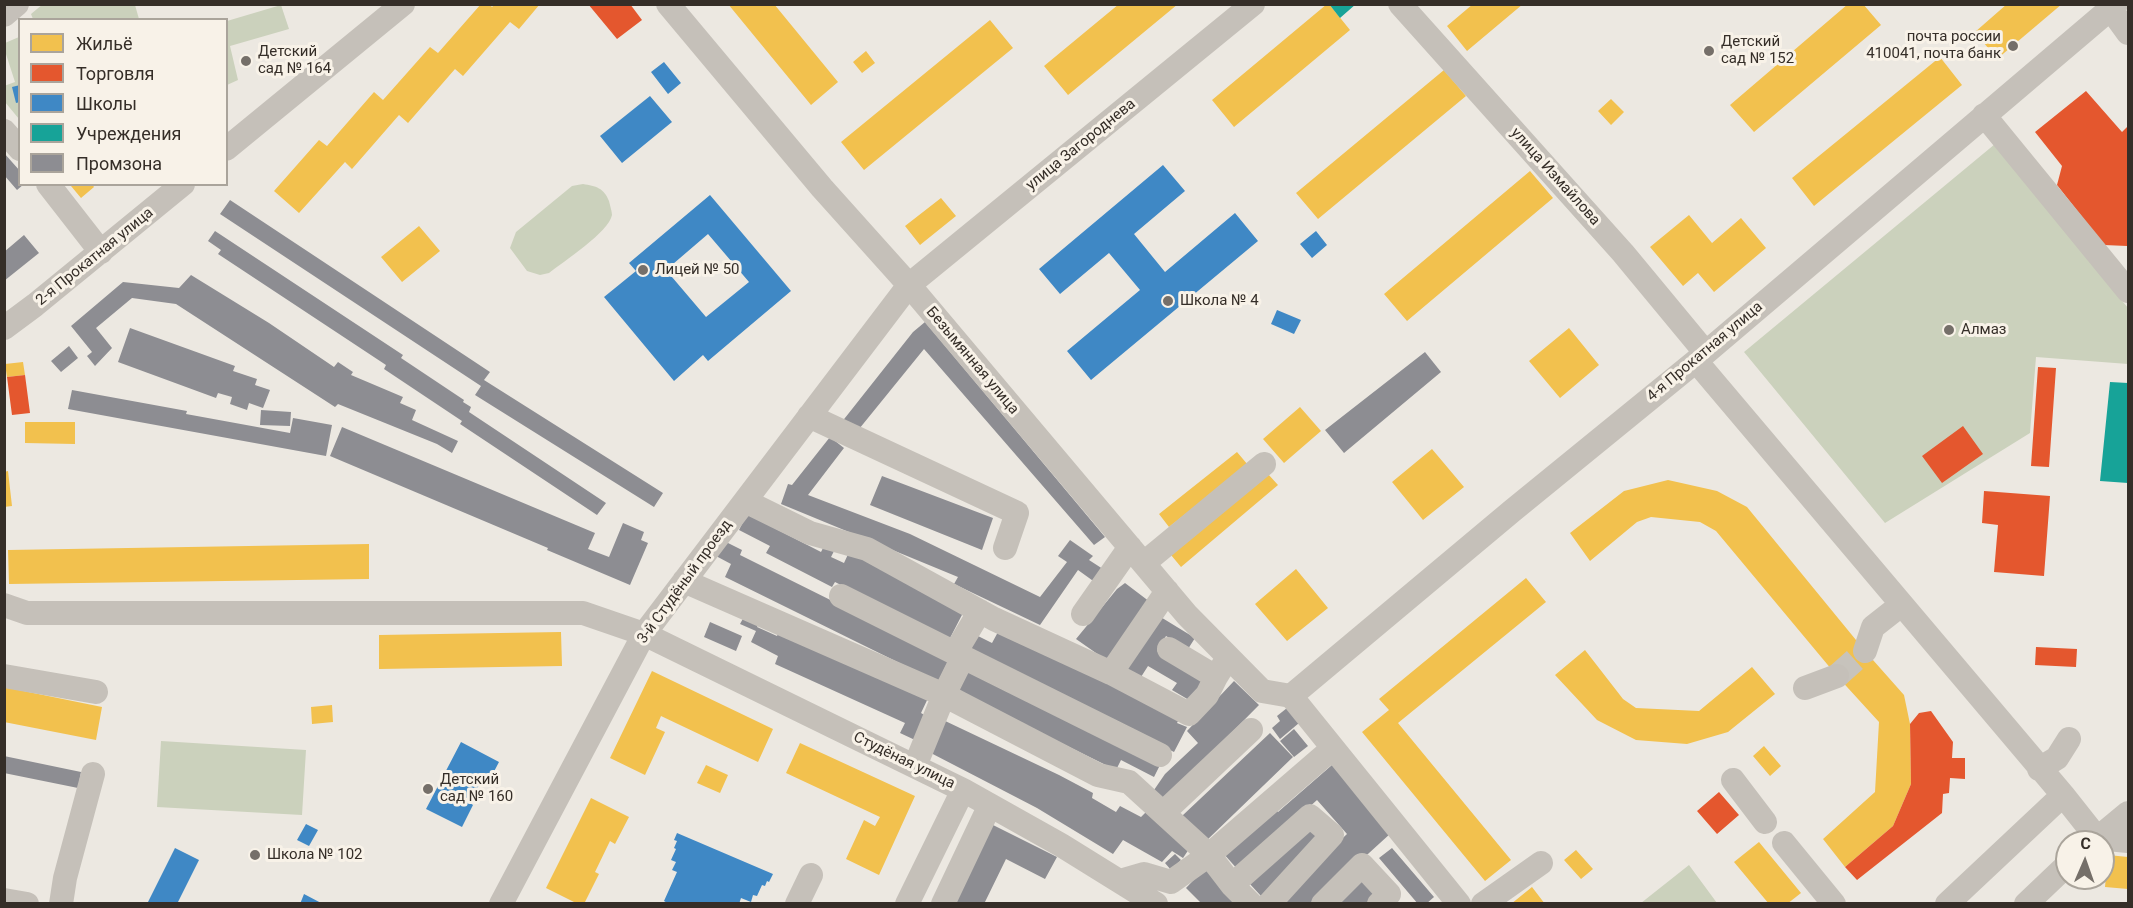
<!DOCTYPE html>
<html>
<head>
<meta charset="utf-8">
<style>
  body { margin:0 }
  #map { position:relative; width:2133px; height:908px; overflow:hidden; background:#ece8e1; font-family:Roboto,sans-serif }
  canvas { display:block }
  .frame { position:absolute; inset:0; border:6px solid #352e28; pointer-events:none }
  .legend { position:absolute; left:18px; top:18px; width:210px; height:168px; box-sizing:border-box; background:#f8f2e8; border:2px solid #aaa49b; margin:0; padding:8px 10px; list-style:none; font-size:18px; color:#352e28 }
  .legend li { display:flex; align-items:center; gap:12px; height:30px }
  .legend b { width:30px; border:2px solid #aaa49b }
  .north { position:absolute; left:2055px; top:830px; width:60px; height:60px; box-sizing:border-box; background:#f8f2e8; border:2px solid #aaa49b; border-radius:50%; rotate:2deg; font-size:16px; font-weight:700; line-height:24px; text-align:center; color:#352e28 }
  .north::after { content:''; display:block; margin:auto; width:21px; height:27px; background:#756f69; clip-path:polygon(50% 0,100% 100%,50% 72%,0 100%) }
</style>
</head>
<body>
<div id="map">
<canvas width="2133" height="908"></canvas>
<div class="frame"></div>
<ul class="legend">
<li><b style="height:16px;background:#f2c14e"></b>Жильё</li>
<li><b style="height:16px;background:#e4572e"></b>Торговля</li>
<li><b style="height:16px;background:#3f88c5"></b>Школы</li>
<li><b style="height:16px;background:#17a398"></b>Учреждения</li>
<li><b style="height:16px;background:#8d8d92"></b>Промзона</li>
</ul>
<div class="north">С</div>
</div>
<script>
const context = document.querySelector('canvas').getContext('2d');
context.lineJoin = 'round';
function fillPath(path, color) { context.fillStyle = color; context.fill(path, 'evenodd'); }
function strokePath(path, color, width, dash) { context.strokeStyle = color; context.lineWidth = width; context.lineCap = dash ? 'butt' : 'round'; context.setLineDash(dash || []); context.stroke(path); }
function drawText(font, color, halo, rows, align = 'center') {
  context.font = font + ' Roboto,sans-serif'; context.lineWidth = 6; context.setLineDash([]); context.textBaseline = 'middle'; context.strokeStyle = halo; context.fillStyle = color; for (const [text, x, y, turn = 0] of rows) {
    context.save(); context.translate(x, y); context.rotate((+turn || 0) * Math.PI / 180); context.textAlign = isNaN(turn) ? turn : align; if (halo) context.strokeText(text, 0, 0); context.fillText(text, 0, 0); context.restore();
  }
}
fillPath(new Path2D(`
  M43,4L135,5L139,19H33L31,14Z
  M281,5L289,29L230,46L238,80L227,85V21Z
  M19,37V119L5,102L4,86L15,82L5,51V43Z
  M1995,144L2128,308V364L2036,357L2030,433L1885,523L1744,352Z
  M583,184C596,186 604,188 609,201C610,205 612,212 612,215C609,232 563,262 549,273L540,275L527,271L510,248L516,232L572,186Z
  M161,741L306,750L302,815L157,807Z
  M1689,865L1717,903H1641Z`), '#cbd1bc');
fillPath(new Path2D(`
  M481,4H489L492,7L495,4H540L519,29L510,22L463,76L455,69L408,123L399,115L352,169L345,162L299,213L274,191L319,140L327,146L374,92L383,100L430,47L438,53Z
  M728,4H774L838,82L811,105Z
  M1119,4H1178L1068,95L1044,66Z
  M1327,4H1329L1350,30L1234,127L1212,100Z
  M1473,4H1523L1467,51L1447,26Z
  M1848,4H1863L1881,25L1754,132L1730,105Z
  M2007,4H2062L1997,59L1975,32Z
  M990,20L1013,48L864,170L841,142Z
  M866,51L875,63L862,73L853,62Z
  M1940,57L1962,85L1814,206L1792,178Z
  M1444,70L1466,96L1318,219L1296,193Z
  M1611,99L1624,112L1611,125L1598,111Z
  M1530,171L1553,198L1407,321L1384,294Z
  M73,184H92L94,187L81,198L71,186Z
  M941,198L956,216L920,245L905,226Z
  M1689,215L1712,243L1741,218L1766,248L1714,292L1698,273L1683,286L1650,247Z
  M419,226L440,251L402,282L381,257Z
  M1569,328L1599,365L1560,398L1529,361Z
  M23,362L25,375L7,377L5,364Z
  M1300,407L1321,431L1284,463L1263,439Z
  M25,422H75V444L25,443Z
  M1432,449L1464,487L1423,520L1392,482Z
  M1237,452L1248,465L1169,527L1159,514Z
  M8,471L12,506L4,507V472Z
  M1268,474L1278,485L1181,567L1171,555Z
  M1668,480L1717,491L1747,507L1865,651L1904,695L1910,724L1911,784L1893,826L1845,867L1823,839L1875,792L1879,722L1837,676L1716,531L1700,522L1651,517L1637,522L1590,561L1570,533L1624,491Z
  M369,544V579L9,584L8,550Z
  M1296,569L1328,608L1287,641L1255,604Z
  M1526,578L1546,602L1398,723L1511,860L1485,881L1362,732L1389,710L1379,699Z
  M561,632L562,666L379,669V635Z
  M1585,650L1623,699L1636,708L1699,711L1752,667L1775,694L1728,732L1687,744L1636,740L1597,720L1555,675Z
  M652,671L773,729L758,762L661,716L656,728L665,732L645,775L610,758Z
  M4,687L102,707L96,740L4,722Z
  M332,705L333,722L312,724L311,707Z
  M800,743L915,796L879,875L846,859L864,820L875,826L880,817L786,773Z
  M1764,746L1781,766L1770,776L1753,756Z
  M706,765L728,775L720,793L697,783Z
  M591,798L629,817L615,844L610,841L595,872L599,874L584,904H578L546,888Z
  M1759,842L1801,893L1787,904H1769L1734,862Z
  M1576,850L1593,869L1581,879L1564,860Z
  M2108,855L2128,857V889L2105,887Z
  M1532,887L1545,904H1511Z`), '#f2c14e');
fillPath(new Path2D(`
  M588,4H630L642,20L617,39Z
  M2086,91L2122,132L2128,126V248L2127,246L2104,245L2057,185L2062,166L2035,132Z
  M2038,367L2056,368L2049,467L2031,466Z
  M25,375L30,413L12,415L7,377Z
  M1963,426L1983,454L1942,483L1922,456Z
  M1984,491L2050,496L2044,576L1994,572L1998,525L1982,523Z
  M2036,647L2077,649L2076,667L2035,665Z
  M1931,711L1953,742L1952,758H1965V779L1950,778L1949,793L1943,794L1942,813L1857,880L1845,867L1893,826L1911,784L1910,724L1919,713Z
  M1719,792L1739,815L1717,834L1697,811Z`), '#e4572e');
fillPath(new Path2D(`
  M664,62L681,83L668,94L651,72Z
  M20,85V102L16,103L12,87Z
  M650,96L672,122L622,163L600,136Z
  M1163,165L1185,191L1134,234L1165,272L1235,213L1258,241L1091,380L1067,351L1140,290L1109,253L1060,294L1039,269Z
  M710,195L791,291L708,361L703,355L674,381L604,297L636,271L629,263ZM708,234L749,282L706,317L666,270Z
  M1316,231L1327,245L1312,258L1300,244Z
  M1277,310L1301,320L1294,334L1271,324Z
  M461,742L499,762L488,783L482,779L470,803L473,805L462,827L426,809Z
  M306,824L318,830L309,846L297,840Z
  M677,833L773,874L769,882L767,881L765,886L762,885L757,896L753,895L751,902L741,898L739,904H669L664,901L677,872L672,870L676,862L671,860L676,849L674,848L677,841L674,840Z
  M175,848L199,860L177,904H147Z
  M304,894L323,904H300Z`), '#3f88c5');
fillPath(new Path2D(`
  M1329,4H1356L1340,18Z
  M2110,382L2128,383V483L2100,481Z`), '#17a398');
fillPath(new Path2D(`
  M4,153L20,171V184H24L17,190L4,175Z
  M230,200L490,372L484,380L663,493L654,507L475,395L481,386L220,214Z
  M215,231L403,355L401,358L464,400L463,402L471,407L469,412L606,503L597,515L460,424L462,421L384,369L386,365L218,254L221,250L208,241Z
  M24,235L39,253L4,281V252Z
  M191,275L269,323L334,367L338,362L353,372L351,375L403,397L400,403L416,410L412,420L458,441L452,453L437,444L338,404L335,407L176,304L132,298L96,328L112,348L95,366L87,356L92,352L71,326L123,282L179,288Z
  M925,322L1105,537L1094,545L924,349L855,434L841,423L913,332Z
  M130,328L235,366L233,371L257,379L255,385L270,390L263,408L249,403L247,410L230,404L232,397L218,393L216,398L118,362Z
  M69,346L78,358L61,372L51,361Z
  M1425,352L1441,372L1344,453L1325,430Z
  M72,390L187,411L186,414L290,433L293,418L332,425L326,456L68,409Z
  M261,410L291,412L290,426L260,425Z
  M342,427L595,533L588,549L609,557L623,523L644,532L641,540L648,543L630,585L547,550L548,548L330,456Z
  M830,437L844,448L808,495L910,534L1040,597L1067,562L1058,556L1070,540L1093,556L1089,560L1106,571L1096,583L1078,570L1040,625L954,584L958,577L781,504L788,484L792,485Z
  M882,476L993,518L982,550L870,505Z
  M747,514L821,552L824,546L834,551L831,557L844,563L850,550L965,609L949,640L835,582L832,587L766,553L770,546L739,530Z
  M724,541L742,550L740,555L949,659L938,682L725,577L731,564L716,556Z
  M1125,583L1150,602L1106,660L1076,639L1117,589Z
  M745,615L760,621L757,627L777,636L780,629L929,696L921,713L926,716L915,740L900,733L905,723L775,664L778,656L751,642L756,631L740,624Z
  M1159,616L1195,638L1188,649L1166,636L1157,651L1209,682L1189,700L1172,690L1177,683L1148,666L1141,677L1127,669Z
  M710,622L742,636L736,651L704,637Z
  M998,632L1180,717L1177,723L1187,727L1174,752L967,648L974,634L992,643Z
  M967,664L1161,763L1154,777L1121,760L1116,770L953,690Z
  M1234,681L1259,705L1165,800L1154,790L1165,774L1198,743L1187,731Z
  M1287,708L1299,723L1280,739L1272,728L1280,721L1277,716Z
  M941,719L1059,775L1093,793L1092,798L1116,812L1120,806L1141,817L1147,811L1189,849L1183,858L1172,851L1162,862L1123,840L1113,854L1037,808L927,751Z
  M1294,729L1308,746L1294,757L1280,741Z
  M1270,733L1293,757L1206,841L1182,816Z
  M4,756L81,772L78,788L4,773Z
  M1332,765L1391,833L1313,904H1284L1279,899L1347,834L1317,800L1239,871L1223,853L1274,808L1278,812Z
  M1316,822L1327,834L1261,896L1250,884Z
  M993,825L1057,857L1045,879L1006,859L984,904H952Z
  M1392,848L1434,897L1426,904H1418L1379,858Z
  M1175,854L1181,860L1171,870L1165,863Z
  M1209,864L1244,904H1202L1186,888Z
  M1357,875L1377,893L1366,904H1329Z`), '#8d8d92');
strokePath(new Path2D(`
  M1837,676L1865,651`), '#c7c3bc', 24, [24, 12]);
strokePath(new Path2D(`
  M668,4L822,188L909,285L1187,615L1262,691L1291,696
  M1400,4L1623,253L1705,352
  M2107,4L2128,33
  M4,15L17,4
  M1984,115L2128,291
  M4,131L20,149
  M226,149L403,4
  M48,184L101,252
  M4,328L35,305L183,184
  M1696,361L2063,795L2097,838L2128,841
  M809,416L1017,513L1005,548
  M745,501L810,533L867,549L994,619L1111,673
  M1144,563L1264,464
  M684,581L944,695L915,766
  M1167,591L1111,673L1189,714L1207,695L1216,677
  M841,596L955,653
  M4,605L27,613H583L644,634L963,790L1061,845L1156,904
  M980,611L955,653L963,657L944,695L1098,775L1129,782L1163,813L1251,730
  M1083,614L1130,547
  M1169,649L1216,677L1224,664
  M1865,651L1873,627L1901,605
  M963,657L1160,755
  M4,676L96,692
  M1805,688L1837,676
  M1291,696L1512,511L1696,361L2116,4
  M1291,696L1459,904
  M2039,769L2057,758L2069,739
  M1733,780L1765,822
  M1163,813L1209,855L1333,748
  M2093,842L2128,813
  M1784,843L1834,904
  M1120,881L1144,874L1171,882L1209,855L1232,885L1251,904
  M1232,885L1310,816L1332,835L1269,904
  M4,900L27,904
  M61,904L65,878L93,774
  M501,904L644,634L909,285L1253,4
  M797,904L811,875
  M907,904L963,790
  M943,904L990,805
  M1323,904L1362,865L1389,894L1379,904
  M1483,904L1541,863
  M1947,904L2063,795
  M2026,904L2067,865`), '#c5c0b9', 24);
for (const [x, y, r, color] of [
  [2013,46,6,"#756f69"],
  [1709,51,6,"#756f69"],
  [246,61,6,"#756f69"],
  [643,270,6,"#756f69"],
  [1168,301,6,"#756f69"],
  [1949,330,6,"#756f69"],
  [428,789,6,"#756f69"],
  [255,855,6,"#756f69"]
]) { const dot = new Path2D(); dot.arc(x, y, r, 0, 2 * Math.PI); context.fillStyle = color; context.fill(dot); strokePath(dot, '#f8f2e8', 2); }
drawText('15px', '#352e28', '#f8f2e8', [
  ["почта россии",2001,37,"right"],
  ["410041, почта банк",2001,54,"right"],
  ["Детский",1721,42],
  ["сад № 152",1721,59],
  ["Детский",258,52],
  ["сад № 164",258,69],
  ["Лицей № 50",655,270],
  ["Школа № 4",1180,301],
  ["Алмаз",1961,330],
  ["Детский",440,780],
  ["сад № 160",440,797],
  ["Школа № 102",267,855]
], 'left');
drawText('15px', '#352e28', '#f8f2e8', [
  ["улица Загороднева",1081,145,-39],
  ["улица Измайлова",1555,177,48],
  ["2-я Прокатная улица",95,257,-39],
  ["4-я Прокатная улица",1705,352,-40],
  ["Безымянная улица",972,361,50],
  ["3-й Студёный проезд",685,582,-54],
  ["Студёная улица",904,761,26]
]);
</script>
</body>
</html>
